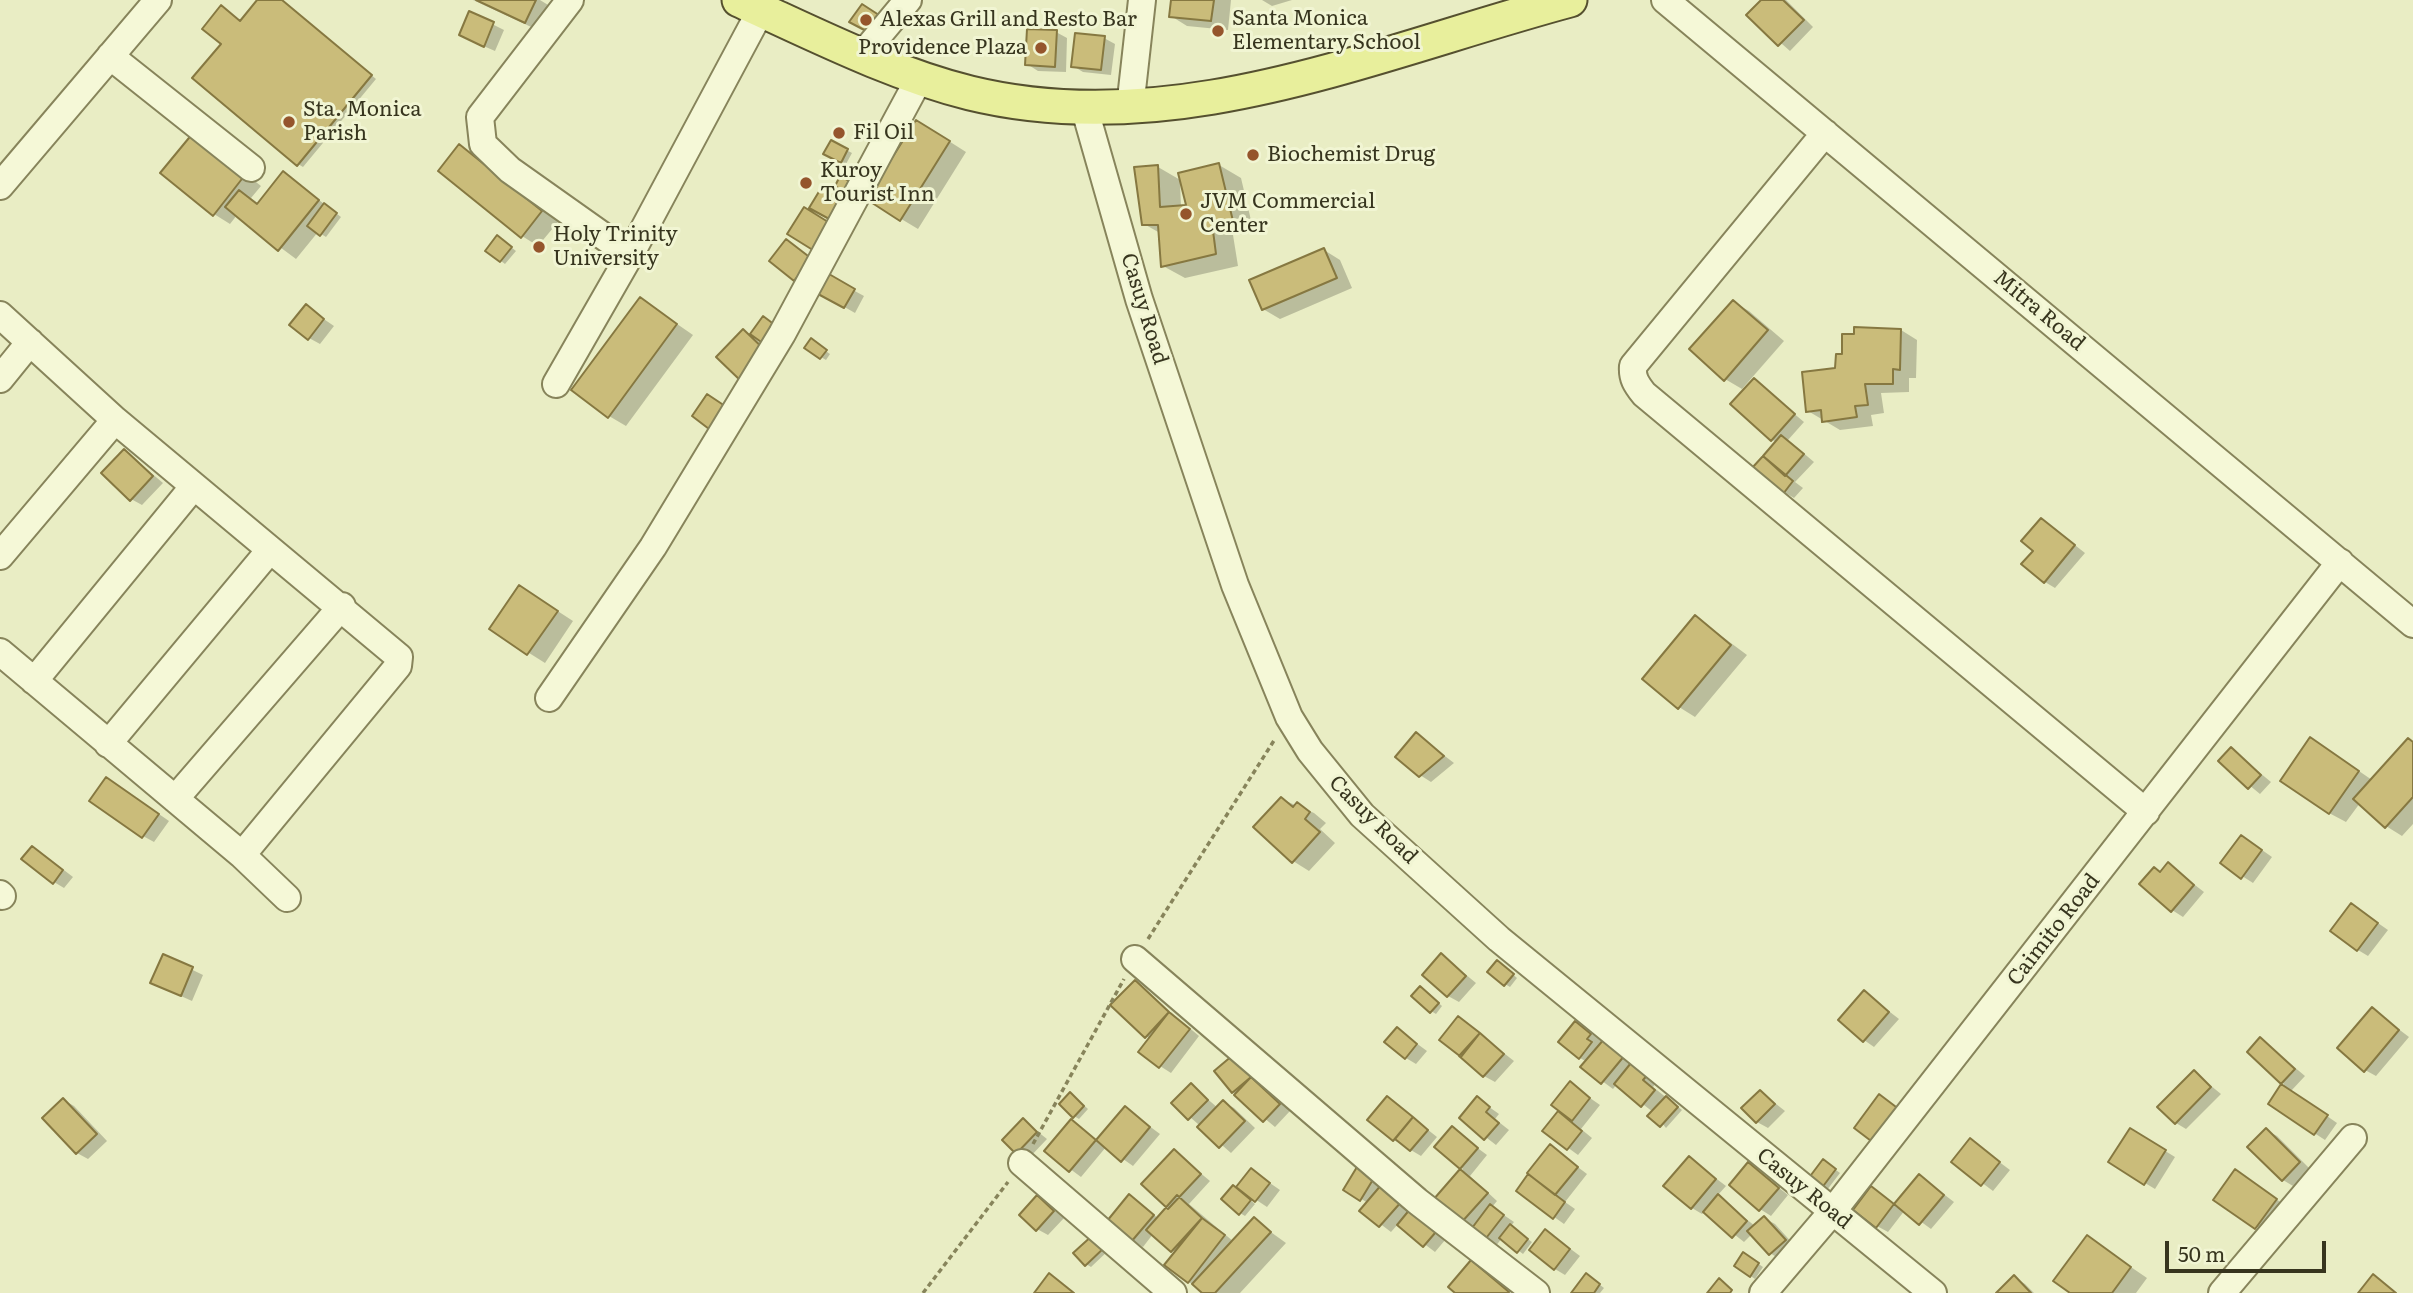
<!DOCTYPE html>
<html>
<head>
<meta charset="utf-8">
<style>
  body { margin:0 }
  #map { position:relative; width:2413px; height:1293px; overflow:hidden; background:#e9edc4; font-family:Literata,serif }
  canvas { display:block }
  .scale { position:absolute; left:2165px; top:1241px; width:161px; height:32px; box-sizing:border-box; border:4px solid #37351e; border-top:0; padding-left:9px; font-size:21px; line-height:24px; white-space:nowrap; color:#37351e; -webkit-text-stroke:5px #f1f5d3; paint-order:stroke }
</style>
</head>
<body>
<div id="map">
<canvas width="2413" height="1293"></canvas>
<div class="scale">50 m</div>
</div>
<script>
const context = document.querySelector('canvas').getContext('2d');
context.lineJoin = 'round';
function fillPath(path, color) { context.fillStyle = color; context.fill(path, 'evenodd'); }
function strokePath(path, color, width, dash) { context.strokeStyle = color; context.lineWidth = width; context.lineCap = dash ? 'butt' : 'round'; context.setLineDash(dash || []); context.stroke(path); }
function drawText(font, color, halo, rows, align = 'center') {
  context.font = font + ' Literata,serif'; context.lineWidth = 6; context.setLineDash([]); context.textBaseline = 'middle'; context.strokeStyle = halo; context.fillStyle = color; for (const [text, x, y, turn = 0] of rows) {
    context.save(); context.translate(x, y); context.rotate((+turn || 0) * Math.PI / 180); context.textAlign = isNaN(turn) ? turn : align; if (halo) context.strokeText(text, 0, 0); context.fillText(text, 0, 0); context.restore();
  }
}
fillPath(new Path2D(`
  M260,0H281L376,79L303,167L298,164L241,22Z
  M473,0H540L553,8L542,32Z
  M1172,0H1231L1228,30L1187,26L1171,16Z
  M1262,0H1292L1272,6Z
  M1763,0H1786L1813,27L1790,51L1749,15Z
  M470,13L504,30L495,51L472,41Z
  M1056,32L1067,38L1066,72L1038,71L1027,64Z
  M1104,38L1115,44L1111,75L1083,72L1073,66Z
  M933,131L966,152L918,229L868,199Z
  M831,142L852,153L846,164L826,153Z
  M210,145L261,186L251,198L259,204L284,173L341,217L326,237L318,232L296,259L237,215L230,224L214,214Z
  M460,147L476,156L558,222L538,246L522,236Z
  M1219,165L1241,178L1254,233L1233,235L1238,266L1185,278L1163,266L1160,233L1144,224L1158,167L1182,181ZM1180,182H1182L1188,207H1181Z
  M502,240L516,251L505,264L501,261Z
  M1324,250L1340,260L1352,288L1280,319L1263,309Z
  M829,277L864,296L855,313L820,293Z
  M641,299L693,335L626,426L609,416Z
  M1733,302L1749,311L1784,341L1742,389L1725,379Z
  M306,307L334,326L320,344L309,338Z
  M763,319L754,337L779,361L743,381L744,331L751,335Z
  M1901,330L1917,340L1916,378H1909V392L1881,393L1884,413L1871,415L1873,426L1840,430L1808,411L1837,370Z
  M811,341L830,354L826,360L806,348Z
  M1754,380L1804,422L1788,440L1814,462L1795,482L1803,488L1794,498L1784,492L1777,442L1772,440Z
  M125,451L163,483L142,505L131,499Z
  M2052,527L2085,553L2055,588L2045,582Z
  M536,597L573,621L545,663L491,629Z
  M1696,617L1747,655L1695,717L1679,707Z
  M1416,734L1454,763L1431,782L1420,775Z
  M2413,743V824L2402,836L2386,826L2360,803L2346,822L2329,813L2327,749L2372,780Z
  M2231,749L2271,782L2260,794L2220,761Z
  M117,785L169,821L154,842L143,836Z
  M1281,799L1314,813L1326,823L1320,829L1335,843L1309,871L1293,861Z
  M2252,843L2272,857L2253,883L2222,863Z
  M43,854L73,877L64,888L54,882Z
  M2169,865L2204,892L2183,917L2172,910L2161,873Z
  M2352,905L2388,930L2368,956L2358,950Z
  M1442,955L1476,983L1459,1002L1448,996Z
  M164,956L203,975L192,1001L163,988Z
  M1502,965L1517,978L1510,987L1505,984Z
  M1135,982L1199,1036L1171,1073L1160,1066L1150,1039L1146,1036Z
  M1425,991L1442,1006L1436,1014L1431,1011Z
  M1864,992L1899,1019L1874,1047L1864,1040Z
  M2372,1009L2409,1037L2376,1076L2365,1070Z
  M1459,1018L1514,1061L1495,1082L1484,1076Z
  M1575,1023L1660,1078L1653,1087L1682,1110L1666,1128L1653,1112L1617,1084L1613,1089L1583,1067L1587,1062L1580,1058Z
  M1397,1029L1427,1051L1416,1064L1406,1058Z
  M2261,1039L2305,1076L2291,1091L2337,1123L2325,1140L2270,1104L2284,1084L2249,1052Z
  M1244,1063L1290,1111L1275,1127L1233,1092Z
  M2194,1072L2221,1094L2186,1129L2176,1123Z
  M1570,1084L1600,1105L1581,1129L1592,1138L1578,1155L1545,1131L1561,1110Z
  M1191,1085L1218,1108L1223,1102L1234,1108L1255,1128L1231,1153L1174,1103Z
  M1761,1092L1785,1111L1768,1128L1757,1122Z
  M1075,1097L1088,1109L1079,1119L1074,1116Z
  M1388,1098L1437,1137L1421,1156L1394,1140Z
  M1478,1099L1499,1114L1495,1119L1509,1130L1496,1145L1461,1118Z
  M64,1100L74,1106L107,1141L88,1159L77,1153Z
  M1125,1108L1160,1134L1133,1166L1106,1147L1081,1177L1046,1151L1071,1122L1098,1141Z
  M1023,1120L1047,1139L1028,1159L1017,1152Z
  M1452,1129L1487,1155L1470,1176L1497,1201L1492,1207L1514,1222L1510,1227L1532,1242L1523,1254L1502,1238L1492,1251L1435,1200L1463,1169L1437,1147Z
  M2131,1130L2175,1157L2155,1189L2145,1183Z
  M2266,1130L2277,1136L2310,1169L2293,1186L2283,1180Z
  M1970,1140L2010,1170L1993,1191L1953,1161Z
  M1550,1146L1587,1174L1565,1202L1575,1209L1564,1224L1518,1191Z
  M1174,1151L1210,1181L1189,1204L1234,1242L1254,1220L1286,1243L1240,1293H1204L1189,1282L1176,1253L1153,1234L1143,1247L1132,1240L1129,1197L1158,1218L1168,1207Z
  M1689,1158L1726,1186L1717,1196L1755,1226L1764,1218L1775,1224L1795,1246L1781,1260L1770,1253L1752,1234L1744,1242L1705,1211L1702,1214L1692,1208Z
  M1361,1164L1451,1233L1435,1252L1398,1224L1391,1232L1362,1210L1368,1203L1345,1189Z
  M1749,1164L1788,1195L1771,1216L1760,1209Z
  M1828,1164L1840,1173L1827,1190L1822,1187Z
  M1251,1170L1280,1190L1267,1207L1246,1193L1244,1195L1255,1204L1245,1216L1240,1213L1237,1189Z
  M1920,1176L1954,1202L1931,1229L1905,1210L1888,1232L1877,1226L1871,1188L1896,1205Z
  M2246,1178L2286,1206L2267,1234L2216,1199Z
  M1037,1197L1064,1218L1048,1235L1037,1229Z
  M1094,1236L1109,1250L1091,1267L1086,1264Z
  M2087,1237L2147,1278L2136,1293H2073Z
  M1556,1238L1580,1256L1565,1275L1555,1269Z
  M1744,1254L1763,1267L1755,1279L1736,1266Z
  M1471,1262L1482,1268L1511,1293H1457Z
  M2014,1277L2025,1284L2034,1293H1998Z
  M1591,1278L1604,1288L1600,1293H1573Z`), '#0003');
const building = new Path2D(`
  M257,0H282L372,75L297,166L192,78L221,44L202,29L221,5L240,21Z
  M476,0H536L525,23Z
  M1171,0H1214L1211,21L1169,17Z
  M1761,0H1783L1804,20L1778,46L1746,15Z
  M862,4L882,17L870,33L849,22Z
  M469,11L494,22L484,47L459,35Z
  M1027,29L1057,30L1055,67L1025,65Z
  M1075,33L1105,36L1101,70L1071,67Z
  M916,120L950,141L900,221L866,199Z
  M193,133L245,175L213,216L160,173Z
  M831,140L848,149L841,163L823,154Z
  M459,144L542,211L521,238L438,171Z
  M1219,163L1233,221L1212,223L1216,254L1161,267L1158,225H1142L1134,167L1158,165L1160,207L1186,205L1178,173Z
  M283,171L319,200L278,251L225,207L239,190L257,204Z
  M840,176L857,185L851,195L835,186Z
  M823,185L844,198L831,220L809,208Z
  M324,203L337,213L320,236L307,226Z
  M804,207L833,225L816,252L787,234Z
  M497,235L512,247L500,262L485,251Z
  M786,239L812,259L794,281L769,261Z
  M1324,248L1337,278L1262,310L1249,280Z
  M829,274L855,289L844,308L818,294Z
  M640,297L677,324L608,418L571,390Z
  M1733,300L1768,330L1724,381L1689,349Z
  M306,304L324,319L308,340L289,325Z
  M763,316L783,331L771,349L750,334Z
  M1854,327L1901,329L1900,370L1893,369V384H1865L1868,405L1855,406L1857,417L1822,422L1821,410L1806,412L1802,372L1835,368L1836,354H1842V334H1854Z
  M743,329L769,354L742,382L716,357Z
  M811,338L827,350L820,359L804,348Z
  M1754,378L1795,414L1771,441L1730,404Z
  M707,394L725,406L709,429L692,416Z
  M1781,435L1804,454L1785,476L1763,456Z
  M124,449L153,476L130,501L101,473Z
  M1763,456L1793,481L1783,494L1752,468Z
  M2041,518L2075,545L2044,583L2021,564L2033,551L2021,541Z
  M519,585L558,611L527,655L489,629Z
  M1695,615L1731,645L1678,709L1642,679Z
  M1416,732L1444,756L1419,777L1395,757Z
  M2310,737L2359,771L2329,814L2280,781Z
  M2408,738L2413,742V797L2385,828L2353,799Z
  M2231,747L2261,775L2248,789L2218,761Z
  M106,777L159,814L142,838L89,801Z
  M1281,797L1293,807L1297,802L1310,812L1305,819L1320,832L1292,863L1253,827Z
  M2241,835L2262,850L2241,879L2220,863Z
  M32,846L63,870L53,884L21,859Z
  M2168,862L2194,885L2171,912L2139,884L2154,867L2160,872Z
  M2351,903L2378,923L2357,951L2330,931Z
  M1441,953L1466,976L1447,997L1422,975Z
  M163,954L193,967L181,996L150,983Z
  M1497,960L1514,974L1504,986L1487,972Z
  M1135,980L1169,1012L1145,1038L1110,1005Z
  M1420,986L1439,1003L1430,1013L1411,996Z
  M1864,990L1889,1012L1863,1042L1838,1020Z
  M2372,1007L2399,1030L2364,1072L2337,1048Z
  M1169,1012L1190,1029L1159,1068L1138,1052Z
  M1458,1016L1480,1033L1461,1057L1439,1040Z
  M1575,1021L1591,1034L1587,1039L1592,1042L1579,1059L1558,1042Z
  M1397,1027L1417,1044L1405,1059L1384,1042Z
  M1480,1033L1504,1054L1483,1077L1459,1056Z
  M2260,1037L2295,1069L2281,1084L2247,1052Z
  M1605,1038L1625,1055L1601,1084L1580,1067Z
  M1233,1055L1251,1077L1232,1093L1214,1071Z
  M1635,1058L1651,1071L1643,1080L1655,1090L1641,1107L1614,1084Z
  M2194,1070L2211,1087L2175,1124L2157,1107Z
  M1251,1077L1280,1104L1263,1122L1234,1095Z
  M1570,1081L1590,1098L1572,1121L1551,1105Z
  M1191,1083L1208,1100L1188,1120L1171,1103Z
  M2281,1084L2328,1115L2314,1135L2268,1104Z
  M1760,1090L1775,1104L1756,1123L1741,1108Z
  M1070,1092L1084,1106L1073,1118L1059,1104Z
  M1879,1094L1904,1113L1879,1147L1854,1128Z
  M1387,1096L1413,1117L1393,1141L1367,1120Z
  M1477,1096L1490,1107L1486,1112L1499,1123L1484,1140L1459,1118Z
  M1666,1096L1678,1107L1660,1127L1647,1116Z
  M63,1098L97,1134L76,1154L42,1118Z
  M1223,1100L1245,1121L1219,1148L1197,1127Z
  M1125,1106L1150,1127L1121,1162L1096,1140Z
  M1558,1111L1582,1131L1567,1150L1542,1131Z
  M1413,1117L1428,1130L1410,1151L1395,1139Z
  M1023,1118L1037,1132L1016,1154L1002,1140Z
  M1071,1119L1096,1140L1069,1172L1044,1151Z
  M1452,1126L1478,1148L1460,1169L1434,1147Z
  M2130,1128L2166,1150L2144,1185L2108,1162Z
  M2266,1128L2300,1162L2282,1181L2247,1147Z
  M1970,1138L2000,1162L1981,1186L1951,1162Z
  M1550,1144L1578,1167L1555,1195L1527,1173Z
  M1174,1149L1201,1174L1168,1209L1141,1184Z
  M1689,1156L1716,1179L1691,1209L1663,1186Z
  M1823,1159L1836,1169L1821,1189L1808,1179Z
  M1360,1162L1377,1173L1360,1201L1343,1190Z
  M1748,1162L1779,1188L1759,1211L1729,1185Z
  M1251,1168L1270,1183L1255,1202L1236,1187Z
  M1460,1169L1488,1193L1460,1224L1433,1200Z
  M2235,1169L2277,1199L2255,1229L2213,1200Z
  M1528,1174L1565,1202L1553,1219L1516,1191Z
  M1919,1174L1944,1195L1919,1225L1894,1204Z
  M1382,1184L1402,1201L1379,1227L1359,1211Z
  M1233,1185L1251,1200L1239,1215L1221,1199Z
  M1871,1186L1894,1204L1876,1228L1853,1210Z
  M1129,1194L1154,1215L1131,1242L1107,1221Z
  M1718,1194L1747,1221L1732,1238L1703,1212Z
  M1037,1195L1054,1211L1036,1231L1019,1215Z
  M1177,1195L1202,1218L1171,1252L1146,1230Z
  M1415,1203L1441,1226L1423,1247L1397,1225Z
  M1490,1204L1504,1215L1480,1246L1466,1236Z
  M1764,1216L1786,1240L1769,1255L1747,1231Z
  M1254,1217L1271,1232L1215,1293H1202L1192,1284Z
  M1202,1218L1225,1235L1188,1283L1164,1265Z
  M1510,1224L1528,1239L1517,1253L1499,1238Z
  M1545,1229L1570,1249L1554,1270L1529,1250Z
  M1094,1234L1106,1246L1085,1266L1073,1253Z
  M2087,1235L2131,1267L2112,1293H2070L2053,1281Z
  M1743,1252L1759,1263L1750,1277L1734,1266Z
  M1471,1260L1509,1292L1508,1293H1455L1448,1287Z
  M1049,1273L1074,1293H1034Z
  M1586,1273L1600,1284L1594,1293H1571Z
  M2373,1274L2396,1293H2358Z
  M2014,1275L2031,1293H1996Z
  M1719,1278L1732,1290L1730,1293H1707Z`);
fillPath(building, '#cabc7a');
strokePath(building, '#867841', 2);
const minor = new Path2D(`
  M570,0L480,117L483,144L510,170L630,255
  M1665,0L2413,624
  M862,55L908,0
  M110,56L251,168
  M1130,108L1142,0
  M1085,110L1139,299L1235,585L1289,717L1310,751L1362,815L1499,939L1933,1293
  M1825,133L1633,366C1632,378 1636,384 1644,394L2146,812
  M0,186L158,0
  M0,315L115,420L399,657L398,666L242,855
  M0,379L30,342
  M556,384L630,255L761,10
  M0,556L115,420
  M0,652L242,855L287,898
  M34,681L194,486
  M549,698L653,547L782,334L919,79
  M108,744L270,550
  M175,799L342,606
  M0,894L2,896
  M1135,959L1417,1201L1536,1293
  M1022,1163L1173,1293
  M1763,1293L1832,1212L2340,562
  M2222,1293L2353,1138`);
const major = new Path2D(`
  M739,0C814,34 890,73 970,93C1175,143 1376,52 1570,0`);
strokePath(minor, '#87845b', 30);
strokePath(major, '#55502f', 37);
strokePath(new Path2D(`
  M1148,939L1275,739
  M1033,1144L1124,979
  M923,1293L1008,1182`), '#87845b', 3.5, [5, 3.5]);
strokePath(minor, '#f5f8d7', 26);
strokePath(major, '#e8ef9c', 33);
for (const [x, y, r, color] of [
  [866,20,7,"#95552c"],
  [1218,31,7,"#95552c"],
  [1041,48,7,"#95552c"],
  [289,122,7,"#95552c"],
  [839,133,7,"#95552c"],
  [1253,155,7,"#95552c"],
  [806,183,7,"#95552c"],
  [1186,214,7,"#95552c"],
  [539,247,7,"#95552c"]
]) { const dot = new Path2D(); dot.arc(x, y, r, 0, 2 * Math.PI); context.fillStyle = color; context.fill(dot); strokePath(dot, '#f1f5d3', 2.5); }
drawText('21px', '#37351e', '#f1f5d3', [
  ["Santa Monica",1232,19],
  ["Elementary School",1232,43],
  ["Alexas Grill and Resto Bar",880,20],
  ["Providence Plaza",1027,48,"right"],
  ["Sta. Monica",303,110],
  ["Parish",303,134],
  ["Fil Oil",853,133],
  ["Biochemist Drug",1267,155],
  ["Kuroy",820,171],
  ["Tourist Inn",820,195],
  ["JVM Commercial",1200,202],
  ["Center",1200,226],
  ["Holy Trinity",553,235],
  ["University",553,259]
], 'left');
drawText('21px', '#37351e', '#f1f5d3', [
  ["Casuy Road",1144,309,73],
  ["Mitra Road",2039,311,40],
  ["Casuy Road",1373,820,45],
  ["Caimito Road",2054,930,-52],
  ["Casuy Road",1804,1189,39]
]);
</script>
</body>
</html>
